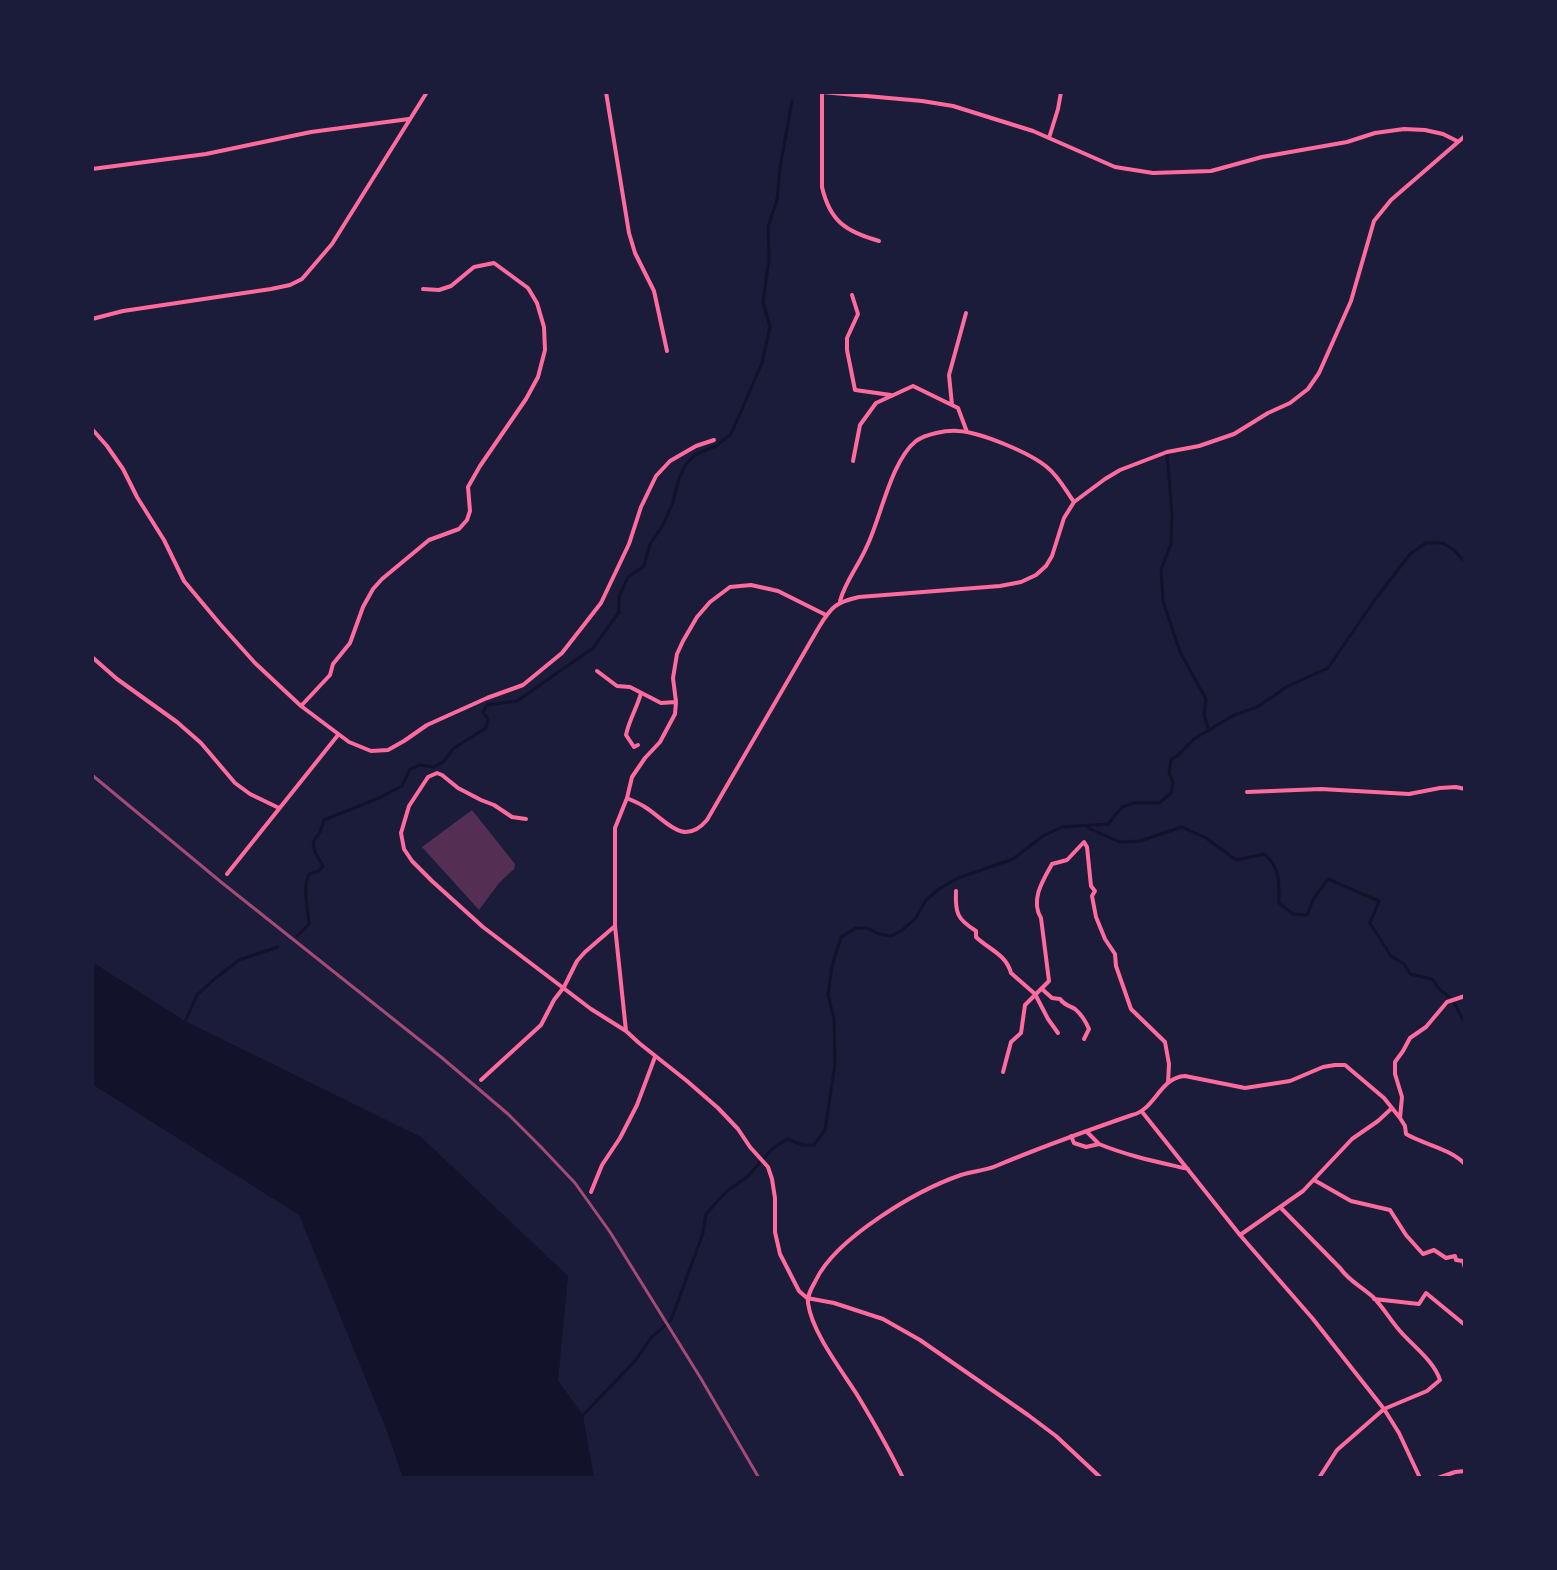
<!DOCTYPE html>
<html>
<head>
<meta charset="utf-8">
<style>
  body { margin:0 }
  #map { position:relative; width:1557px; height:1570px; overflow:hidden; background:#1b1b3a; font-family:"DM Sans",sans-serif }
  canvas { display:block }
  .frame { position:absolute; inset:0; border:94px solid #1b1b3a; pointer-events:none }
</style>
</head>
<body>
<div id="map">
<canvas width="1557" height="1570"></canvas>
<div class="frame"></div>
</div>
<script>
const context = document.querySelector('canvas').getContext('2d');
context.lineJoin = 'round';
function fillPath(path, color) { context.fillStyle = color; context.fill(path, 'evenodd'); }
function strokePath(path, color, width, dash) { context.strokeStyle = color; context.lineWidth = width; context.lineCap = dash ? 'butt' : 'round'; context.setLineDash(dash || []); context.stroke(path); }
fillPath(new Path2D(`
  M92,962L185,1021L421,1137L568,1276L558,1381L583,1415L594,1478H403L387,1431L299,1215L92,1084Z`), '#12122b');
strokePath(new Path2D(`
  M1167,452L1172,516L1171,544L1161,569L1163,601L1180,652L1206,699L1204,715L1209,731
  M1088,828L1120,842L1140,841L1182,827L1206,838L1236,860L1265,854C1281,871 1279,881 1279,903L1293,914L1307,915L1314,898L1328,879L1379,901L1370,923L1391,956L1404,964L1410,974L1432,979L1440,990L1452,999L1465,1023
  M297,936L309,924C308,908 302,888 309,874L319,871L323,866L315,852L313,842L320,832L324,820L379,798L402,786L410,769L420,765L434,767L444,761L454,748L486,728L488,719L483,712L487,705L517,701L593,648L619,612V597L628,577L644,566L650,544L663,525L673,502L679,478L686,464L696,454L716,446L731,434L762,363L770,327L763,302L769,259L768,227L777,200L780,168L792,101
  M184,1024L197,995L212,981L239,960L278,947
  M582,1416L635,1361L651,1338L671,1320L703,1233L706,1214L727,1191L747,1177L772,1149L787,1139L803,1145H814L825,1130L835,1064L834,1019L828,995L832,966L841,937L856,928H867L879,934L891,936L901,931L915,919L926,900L939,889L958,878L1013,859L1043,836L1062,827L1108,824L1122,807L1134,803H1159L1171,793L1173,782L1169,773L1171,760L1177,756L1194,739L1234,715L1257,707L1288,686L1328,668L1374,601L1410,554L1426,543H1443L1454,550L1465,562`), '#12122b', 3);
fillPath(new Path2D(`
  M472,810L515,864L514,869L499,883L479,910L422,847Z`), '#542f53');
strokePath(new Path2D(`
  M606,92L629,233L635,253L654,291L667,351
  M822,92L922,101L953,106L1033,131L1115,167L1153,173L1211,171L1262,157L1347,142L1375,133L1404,129L1425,130L1443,134L1457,141
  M822,92V187C830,222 847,232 879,241
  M1049,138L1058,109L1061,92
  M92,169L206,154L311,132L409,119
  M852,295L858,314L847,338V350L855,390L891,395
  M92,319L123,311L271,289L290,285L302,279L332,244L427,92
  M952,405L949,375L966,313
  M92,429L107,446L123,469L137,497L164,540L184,581L220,624L255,663L301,706L349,742L371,751L388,750L404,741L427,725L487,698L523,685L562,653L601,603L629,544L641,507L656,476L670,461L696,446L714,440
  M853,461L860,425L876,403L913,386L958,408L967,432
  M840,601C845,582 859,565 867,546C881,517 891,461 916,441C926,434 946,430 958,431C980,432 1031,453 1048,468C1059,477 1066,491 1074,502
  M92,657L117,679L177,722L201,743L235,783L250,794L279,808
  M597,671L617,686L630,687L661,703L676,702
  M301,706L330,675L333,664L350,643L363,607L373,589L382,579L429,540L459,529L467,520L470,511L468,487L480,466L526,399L538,377L545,350L544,327L537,303L528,288L494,263L474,267L451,286L439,290L423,289
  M638,745L634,747L626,735C629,720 637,708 641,693
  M1247,792L1321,789L1409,794L1440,788L1456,787L1465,789
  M627,798C633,801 639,803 645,807C666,820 683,848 707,820L819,627C831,607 836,602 859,597L1000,586L1021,582L1036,575L1046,566L1052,556L1064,518L1074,502L1105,479L1120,470L1167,452L1199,446L1234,434L1268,413L1290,403L1308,389L1319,373L1351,301L1374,221L1391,200L1465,136
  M526,819L512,817L494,805L481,800L458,788L442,775L437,773L428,777L409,806L401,833L404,849L412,861L432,881L483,927L591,1009L626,1031L639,1043L687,1081L718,1108L738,1129L750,1147L768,1167L772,1179L775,1198V1232L780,1254L799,1291L807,1298L834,1303L883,1319L920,1340L1028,1415L1056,1436L1101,1478
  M227,874L338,735
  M956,891C955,913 957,919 976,931V937C988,949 1006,954 1011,973L1035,994L1048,1019L1058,1033
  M1042,989L1052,998L1060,999C1065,1006 1069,1005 1075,1009C1081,1014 1086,1022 1089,1029L1084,1039
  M626,1031L615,926V828L627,798L632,777L645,758L660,742L675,714L676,702L673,678L677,654L683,641L697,617L710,602L730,587L751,585L778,591L826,615
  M1003,1072L1011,1042L1021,1033L1025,1005L1049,981L1041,918C1030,900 1043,880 1052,864L1067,860L1084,842L1087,847L1091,886L1095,891L1092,896L1096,917L1105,939L1115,954L1116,966L1131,1009L1165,1042L1169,1064L1168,1083
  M481,1080L541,1025L554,1000L564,987L577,961L585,952L615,926
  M1143,1113L1240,1235L1313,1319L1384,1409L1399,1433L1420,1478
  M1400,1118L1402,1097L1395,1074V1062L1403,1051L1410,1038L1426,1027L1447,1002L1465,996
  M1071,1136L1074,1143L1086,1147L1099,1144L1086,1131
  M1099,1144C1128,1156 1158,1162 1188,1169
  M1314,1180L1351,1201L1390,1210L1406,1235L1423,1254L1434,1250L1446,1258L1455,1256L1456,1260L1463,1261L1465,1268
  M591,1192L602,1165L620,1138L637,1105L655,1057
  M1281,1208L1340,1268C1349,1281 1362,1287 1373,1297C1384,1308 1390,1320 1400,1331C1413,1346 1434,1361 1440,1380L1427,1391L1384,1409L1337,1450L1319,1478
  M1240,1235L1303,1191L1352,1139L1378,1121L1392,1108
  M1374,1299L1419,1304L1426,1293L1465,1325
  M903,1478C889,1449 873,1421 856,1393C840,1368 812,1332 808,1303C807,1295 812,1287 816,1280C836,1238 917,1190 961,1175C972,1171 985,1171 996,1166C1041,1147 1086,1131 1132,1115C1155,1110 1160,1077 1185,1076L1245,1088L1290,1081L1323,1067L1335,1065H1345L1384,1098L1400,1118L1405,1126L1406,1134C1425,1145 1449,1148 1465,1164
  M1438,1478L1455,1472L1465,1471`), '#ff6b9d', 4);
strokePath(new Path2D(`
  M92,775L221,882L441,1057L508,1114L542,1148L575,1183L610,1232L700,1377L759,1478`), '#a44b75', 3);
</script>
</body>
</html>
